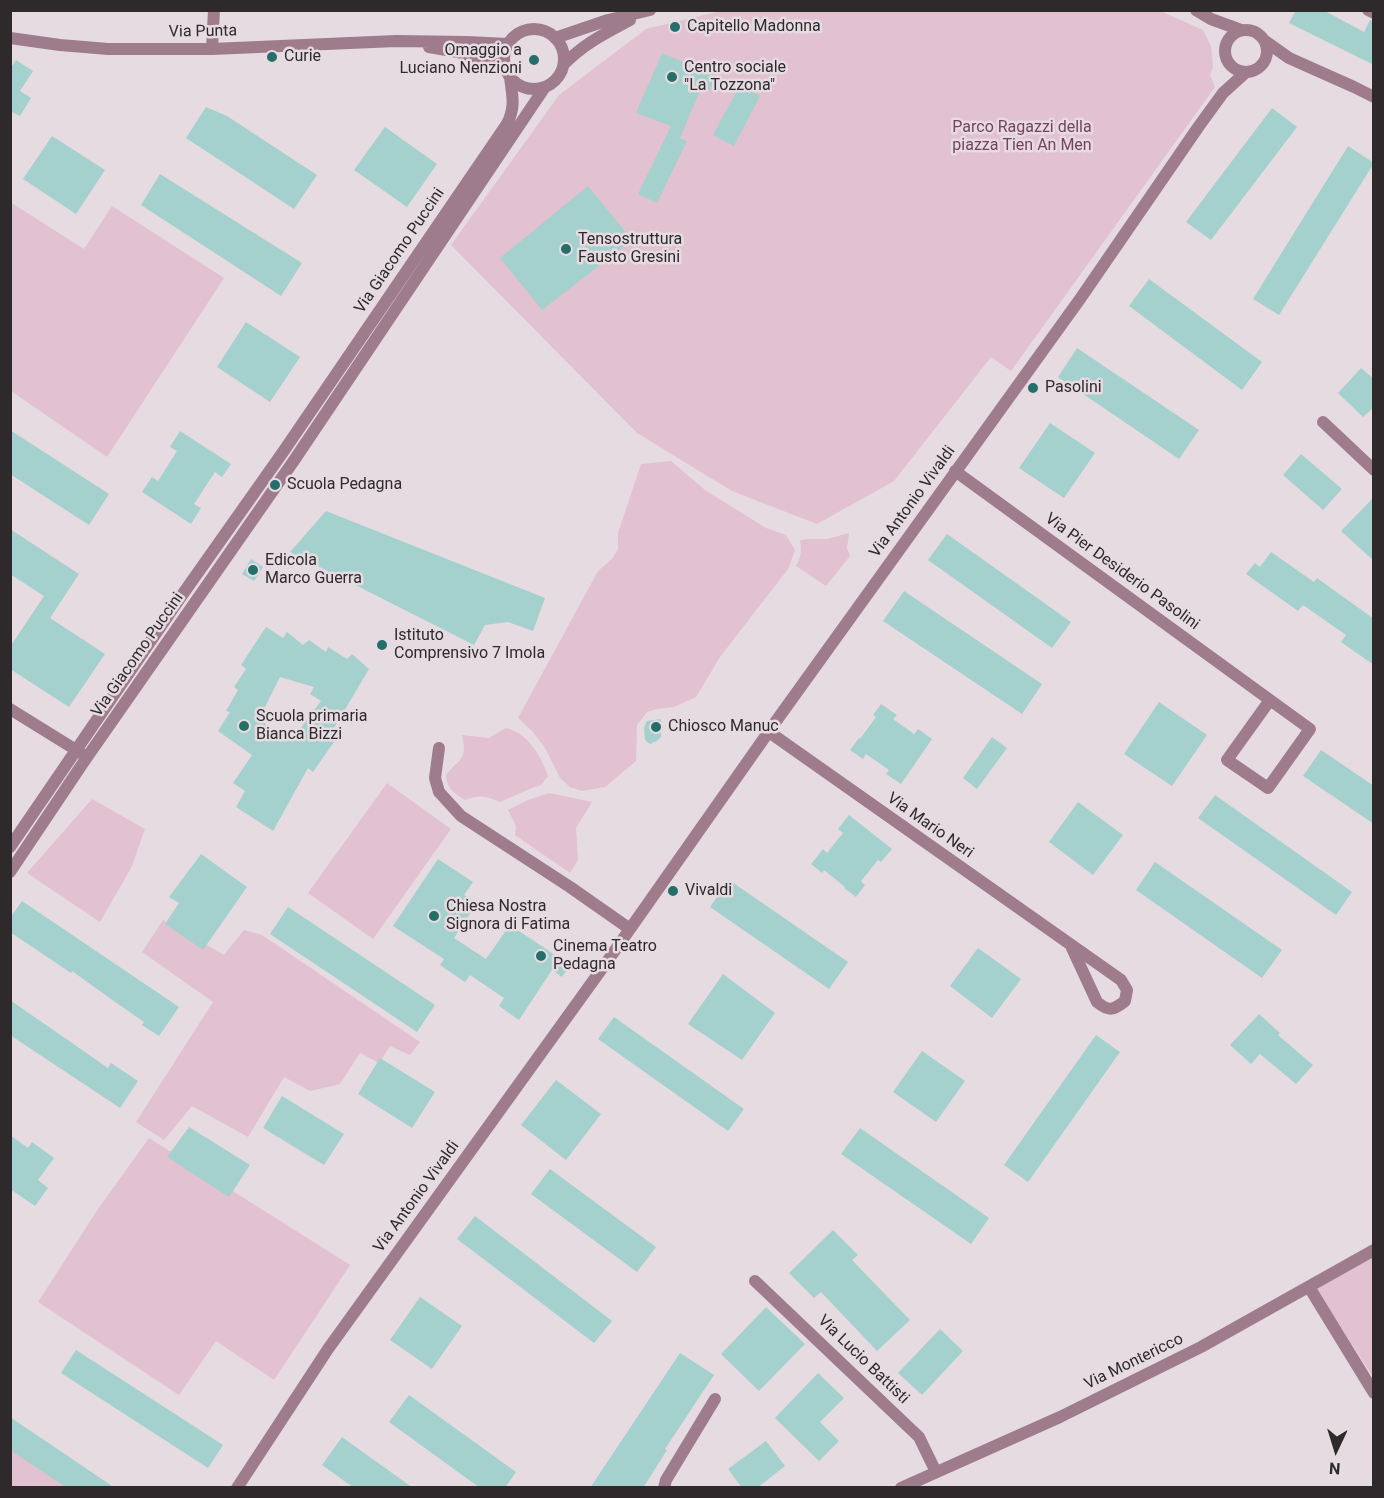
<!DOCTYPE html>
<html>
<head>
<meta charset="utf-8">
<style>
  body { margin:0 }
  #map { position:relative; width:1384px; height:1498px; overflow:hidden; background:#e6dbe0; font-family:Roboto,sans-serif }
  canvas { display:block }
  .frame { position:absolute; inset:0; border:12px solid #2e2a2c; pointer-events:none }
  .north { position:absolute; left:1306px; top:1420px; width:60px; height:60px; -webkit-text-stroke:4px #e6dbe0; paint-order:stroke; rotate:184deg; font-size:16px; font-weight:700; line-height:24px; text-align:center; color:#2e2a2c }
  .north::after { content:''; display:block; margin:auto; width:21px; height:27px; background:#2e2a2c; clip-path:polygon(50% 0,100% 100%,50% 72%,0 100%) }
</style>
</head>
<body>
<div id="map">
<canvas width="1384" height="1498"></canvas>
<div class="frame"></div>
<div class="north">N</div>
</div>
<script>
const context = document.querySelector('canvas').getContext('2d');
context.lineJoin = 'round';
function fillPath(path, color) { context.fillStyle = color; context.fill(path, 'evenodd'); }
function strokePath(path, color, width, dash) { context.strokeStyle = color; context.lineWidth = width; context.lineCap = dash ? 'butt' : 'round'; context.setLineDash(dash || []); context.stroke(path); }
function drawText(font, color, halo, rows, align = 'center') {
  context.font = font + ' Roboto,sans-serif'; context.lineWidth = 5; context.setLineDash([]); context.textBaseline = 'middle'; context.strokeStyle = halo; context.fillStyle = color; for (const [text, x, y, turn = 0] of rows) {
    context.save(); context.translate(x, y); context.rotate((+turn || 0) * Math.PI / 180); context.textAlign = isNaN(turn) ? turn : align; if (halo) context.strokeText(text, 0, 0); context.fillText(text, 0, 0); context.restore();
  }
}
fillPath(new Path2D(`
  M725,10H1158L1203,30L1211,46L1213,67L1210,75L1215,87L1011,371L991,357L894,481L817,524L732,491L637,433L451,245L559,95L646,29Z
  M10,202L84,249L112,206L224,278L107,457L11,391Z
  M671,461L705,490L766,528L786,535L795,550L788,569L720,657L696,697L674,707L657,709L647,712L637,725L636,761L605,787L582,791L570,787L560,778L545,748L533,732L518,718L598,571L612,559L618,549V533L641,464Z
  M849,533L847,548L850,556L826,586L796,566C801,557 802,551 800,540L809,539H827Z
  M506,728C528,733 541,756 548,776L541,785L532,788L500,802C486,796 480,794 465,800C454,793 447,789 446,775C459,758 468,761 462,735L489,738Z
  M387,783L451,829L373,939L308,893Z
  M549,793L592,802L576,828L578,860L570,873L515,835L516,826L508,810L528,800Z
  M92,799L145,829L131,868L100,922L27,873Z
  M163,920L224,955L244,930L262,935L420,1042L410,1055L390,1046L379,1063L360,1053L340,1084L310,1091L284,1077L248,1137L192,1106L164,1140L136,1122L213,1002L142,952Z
  M149,1138L350,1265L274,1380L216,1341L179,1395L38,1302L98,1209Z
  M1373,1252V1377L1310,1280Z
  M10,1449L65,1486L64,1487H11Z`), '#e2c1d0');
fillPath(new Path2D(`
  M1296,10H1323L1364,32L1370,20L1374,21V65L1289,23Z
  M662,53L716,76L710,90L702,86L680,138L687,141L657,203L638,194L671,126L636,113Z
  M16,60L33,71L20,91L31,98L20,116L10,111V69Z
  M740,85L760,96L734,146L713,135Z
  M206,107L227,116L317,175L294,209L186,138Z
  M1272,108L1297,127L1211,240L1186,222Z
  M385,127L437,164L407,207L354,170Z
  M52,136L105,170L76,214L23,179Z
  M1348,146L1374,163L1279,315L1253,299Z
  M160,174L302,263L281,296L141,205Z
  M588,186L632,240L542,310L500,258Z
  M1149,279L1262,362L1242,390L1129,306Z
  M246,322L300,357L270,402L217,367Z
  M1077,348L1199,430L1179,459L1058,377Z
  M1361,368L1374,379V407L1363,417L1338,393Z
  M1050,423L1095,453L1064,498L1019,468Z
  M10,430L109,494L89,525L10,474Z
  M180,431L231,464L222,477L215,472L194,504L201,508L191,524L142,492L152,477L158,481L177,451L170,447Z
  M1301,454L1342,489L1323,510L1283,475Z
  M1374,497V561L1341,531Z
  M326,511L545,598L533,631L508,622L485,625L474,645L290,552Z
  M10,529L79,574L50,618L105,654L69,707L10,669V647L44,596L10,574Z
  M947,534L1071,622L1052,648L928,560Z
  M1271,552L1314,582L1317,578L1374,619V665L1341,642L1346,635L1303,605L1298,611L1246,574L1255,563L1260,567Z
  M251,559L263,567L254,581L242,574Z
  M904,591L1042,684L1022,714L883,621Z
  M266,627L283,638L287,632L303,645L309,640L326,652L328,647L347,659L352,654L369,669L331,733L336,739L313,772L308,768L273,831L236,807L245,791L233,783L252,755L218,731L230,712L226,711L238,690L234,687L246,669L241,665ZM280,677L314,687L310,694L321,701L291,741L272,732L260,717Z
  M1159,702L1207,735L1172,786L1124,754Z
  M881,704L897,715L893,719L914,734L918,729L932,739L901,784L886,774L889,770L866,754L863,759L850,750L859,738L860,739L876,717L873,715Z
  M661,719V737L657,741L650,744L645,740L644,727L647,721Z
  M992,737L1007,748L977,789L963,778Z
  M1321,750L1374,786V824L1303,776Z
  M1215,795L1352,892L1336,915L1198,818Z
  M1078,802L1123,835L1093,875L1049,842Z
  M849,815L892,849L881,862L878,860L861,881L865,885L856,897L844,888L845,887L824,870L822,873L811,864L823,849L827,853L843,833L838,829Z
  M201,854L247,887L203,950L165,924L179,903L169,897Z
  M438,859L473,882L464,895L477,903L454,938L486,959L510,925L570,965L562,977L552,970L519,1020L499,1006L504,998L470,975L465,982L440,965L444,959L393,926Z
  M1155,862L1282,950L1262,978L1136,890Z
  M729,880L848,962L829,989L710,907Z
  M22,901L179,1007L159,1036L142,1025L144,1022L111,999L72,971L71,973L10,932V918Z
  M288,907L435,1005L417,1032L270,934Z
  M978,948L1021,979L992,1018L950,986Z
  M723,974L775,1013L742,1060L688,1024Z
  M10,1000L108,1068L111,1063L138,1081L120,1108L10,1035Z
  M1259,1014L1280,1033L1278,1035L1313,1065L1296,1084L1260,1054L1251,1064L1230,1045Z
  M614,1017L744,1109L728,1131L598,1039Z
  M1096,1035L1120,1052L1028,1182L1004,1165Z
  M922,1051L965,1081L936,1122L893,1092Z
  M380,1058L435,1092L412,1128L358,1094Z
  M556,1080L601,1114L566,1160L521,1125Z
  M282,1096L344,1134L324,1165L263,1128Z
  M189,1127L250,1165L229,1197L167,1157Z
  M860,1128L989,1218L971,1244L841,1154Z
  M10,1135L28,1148L32,1142L54,1158L38,1180L48,1188L35,1206L10,1189Z
  M550,1169L656,1247L637,1272L531,1194Z
  M475,1216L612,1321L594,1343L457,1239Z
  M833,1230L858,1255L852,1260L910,1320L877,1351L821,1292L814,1298L789,1273Z
  M420,1297L462,1326L432,1369L390,1340Z
  M766,1307L805,1344L759,1391L721,1354Z
  M940,1329L963,1351L922,1395L898,1373Z
  M76,1350L223,1445L208,1468L61,1373Z
  M680,1353L714,1375L665,1449L667,1450L643,1488H590Z
  M818,1373L844,1398L820,1422L839,1441L819,1461L775,1418Z
  M409,1395L516,1472L505,1488H480L389,1422Z
  M10,1417L115,1488H67L10,1450Z
  M342,1437L413,1488H354L322,1465Z
  M766,1441L785,1466L757,1488H742L728,1469Z`), '#a4d1cd');
strokePath(new Path2D(`
  M1196,10L1211,19L1241,30
  M1368,10L1374,13
  M504 59a30 30 0 1 1 60 0a30 30 0 1 1-60 0Z
  M1225 51a21 21 0 1 1 42 0a21 21 0 1 1-42 0Z
  M10,38L60,45L108,49H212L396,41L467,42L508,44
  M555,38L608,20L650,10
  M1265,41L1289,58L1354,87L1374,97
  M429,47L458,52L505,67
  M212,49L214,10
  M564,64C585,43 604,34 630,20
  M1323,422L1374,470
  M955,471L1270,700L1310,729L1268,788L1227,760L1270,700
  M10,709L81,753
  M769,732L1121,980L1127,990L1125,1001C1114,1010 1109,1012 1097,1002L1071,946
  M439,748L435,778L439,792L461,816L570,887L630,929
  M10,847L180,598L283,452L507,124C516,106 512,95 510,77
  M10,872L83,763L295,459L545,87
  M755,1281L919,1437L936,1472
  M1309,1287L1374,1393
  M237,1488L328,1349L611,956L779,717L1080,299L1199,126L1223,93L1245,73
  M664,1488L666,1480L715,1399
  M901,1488L1060,1417L1201,1347L1374,1250`), '#9f7c8c', 12);
for (const [x, y, r, color] of [
  [675,27,6,"#256f6b"],
  [272,57,6,"#256f6b"],
  [534,60,6,"#256f6b"],
  [672,77,6,"#256f6b"],
  [566,249,6,"#256f6b"],
  [1033,388,6,"#256f6b"],
  [275,485,6,"#256f6b"],
  [253,570,6,"#256f6b"],
  [382,645,6,"#256f6b"],
  [244,726,6,"#256f6b"],
  [656,727,6,"#256f6b"],
  [673,891,6,"#256f6b"],
  [434,916,6,"#256f6b"],
  [541,956,6,"#256f6b"]
]) { const dot = new Path2D(); dot.arc(x, y, r, 0, 2 * Math.PI); context.fillStyle = color; context.fill(dot); strokePath(dot, '#e6dbe0', 2); }
drawText('16px', '#2e2a2c', '#e6dbe0', [
  ["Capitello Madonna",687,27],
  ["Omaggio a",522,51,"right"],
  ["Luciano Nenzioni",522,69,"right"],
  ["Curie",284,57],
  ["Centro sociale",684,68],
  ["\"La Tozzona\"",684,86],
  ["Tensostruttura",578,240],
  ["Fausto Gresini",578,258],
  ["Pasolini",1045,388],
  ["Scuola Pedagna",287,485],
  ["Edicola",265,561],
  ["Marco Guerra",265,579],
  ["Istituto",394,636],
  ["Comprensivo 7 Imola",394,654],
  ["Scuola primaria",256,717],
  ["Bianca Bizzi",256,735],
  ["Chiosco Manuc",668,727],
  ["Vivaldi",685,891],
  ["Chiesa Nostra",446,907],
  ["Signora di Fatima",446,925],
  ["Cinema Teatro",553,947],
  ["Pedagna",553,965]
], 'left');
drawText('16px', '#2e2a2c', '#e6dbe0', [
  ["Via Punta",203,32,-1],
  ["Via Giacomo Puccini",400,251,-56],
  ["Via Antonio Vivaldi",913,502,-54],
  ["Via Pier Desiderio Pasolini",1122,572,36],
  ["Via Giacomo Puccini",138,655,-55],
  ["Via Mario Neri",930,826,35],
  ["Via Antonio Vivaldi",417,1197,-54],
  ["Via Lucio Battisti",863,1360,44],
  ["Via Montericco",1134,1362,-26]
]);
drawText('16px', '#76435d', '#e6dbe0', [
  ["Parco Ragazzi della",1022,128],
  ["piazza Tien An Men",1022,146]
]);
</script>
</body>
</html>
